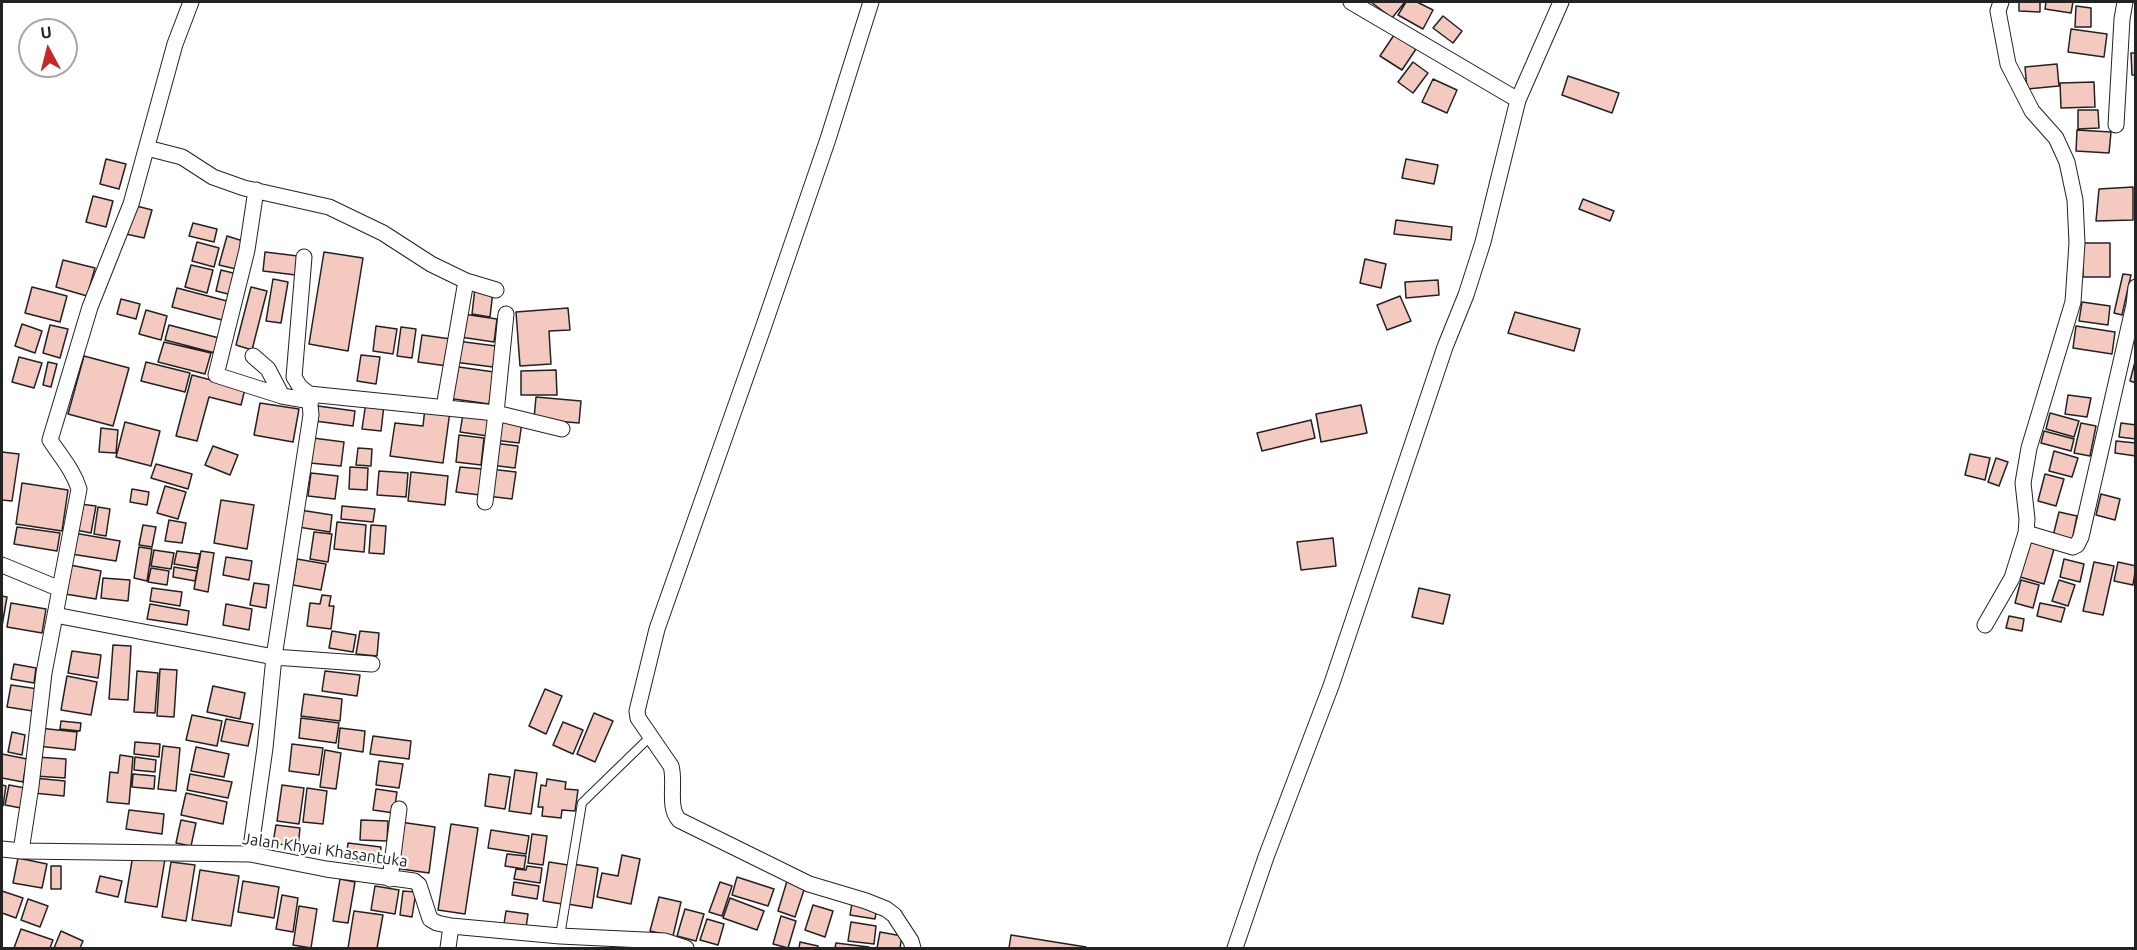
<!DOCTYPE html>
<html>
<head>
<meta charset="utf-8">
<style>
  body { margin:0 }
  #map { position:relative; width:2137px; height:950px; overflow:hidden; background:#fff; font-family:Ubuntu,sans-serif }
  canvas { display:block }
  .frame { position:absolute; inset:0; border:3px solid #222; pointer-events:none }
  .north { position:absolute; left:18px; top:18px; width:60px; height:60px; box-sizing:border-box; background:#fff; border:2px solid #a7a7a7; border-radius:50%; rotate:353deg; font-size:16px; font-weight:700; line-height:24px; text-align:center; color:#222 }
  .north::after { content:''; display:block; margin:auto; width:21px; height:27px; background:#c62828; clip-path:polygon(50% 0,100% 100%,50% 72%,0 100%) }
</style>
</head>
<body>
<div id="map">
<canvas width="2137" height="950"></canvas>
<div class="frame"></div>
<div class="north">U</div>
</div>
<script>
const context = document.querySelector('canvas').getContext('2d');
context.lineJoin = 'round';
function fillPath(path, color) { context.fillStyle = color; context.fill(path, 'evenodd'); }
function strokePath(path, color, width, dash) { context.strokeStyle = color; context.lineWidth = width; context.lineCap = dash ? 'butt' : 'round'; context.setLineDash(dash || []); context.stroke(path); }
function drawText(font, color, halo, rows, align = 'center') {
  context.font = font + ' Ubuntu,sans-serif'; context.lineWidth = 4.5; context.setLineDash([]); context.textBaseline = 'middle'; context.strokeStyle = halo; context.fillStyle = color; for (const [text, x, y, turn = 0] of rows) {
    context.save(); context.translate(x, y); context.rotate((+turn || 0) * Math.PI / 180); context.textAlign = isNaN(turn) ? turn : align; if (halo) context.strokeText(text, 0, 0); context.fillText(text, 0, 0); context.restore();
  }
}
const building = new Path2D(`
  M1371,2H1405L1392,18Z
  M1406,2H1417L1433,10L1423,29L1398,15Z
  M2019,2H2040V12L2019,11Z
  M2046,2H2073L2071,13L2045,9Z
  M2076,6L2091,8V27H2075Z
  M1443,16L1462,31L1453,43L1433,28Z
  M2071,29L2107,34L2104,57L2068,52Z
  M1394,35L1416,49L1402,70L1380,56Z
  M2131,53H2136V75H2132Z
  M1413,62L1428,73L1413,93L1398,82Z
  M2057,64L2059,86L2027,89L2025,67Z
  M1568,76L1619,93L1612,113L1562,95Z
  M1433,79L1457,90L1447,113L1422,102Z
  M2094,82L2095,107L2061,108L2060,83Z
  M2078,110H2098L2099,128L2078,129Z
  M2077,130L2111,132L2109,153L2076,151Z
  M106,159L126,164L119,189L100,184Z
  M1406,159L1438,165L1434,184L1402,178Z
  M2133,187V220L2096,221L2099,189Z
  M93,196L113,201L106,227L86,222Z
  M1583,199L1614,211L1610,221L1579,209Z
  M133,205L152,210L144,238L126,234Z
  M1396,220L1452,227L1451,240L1394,234Z
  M193,223L217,229L214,242L189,236Z
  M227,236L243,241L236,269L219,265Z
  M197,242L219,248L214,267L192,261Z
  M2083,243H2110V277H2083Z
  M265,252L298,256L296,275L263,271Z
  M324,252L363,258L348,351L309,344Z
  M1365,259L1386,264L1381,288L1360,283Z
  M63,260L95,268L87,296L56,287Z
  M191,265L213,270L207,293L185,287Z
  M221,270L237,274L232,295L216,291Z
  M2123,274L2131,275L2122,315L2114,313Z
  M273,279L288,282L281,323L266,321Z
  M1438,280L1439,295L1406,298L1405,282Z
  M32,287L67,296L60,322L25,313Z
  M251,287L267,291L252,350L236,345Z
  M177,288L227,301L222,320L172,307Z
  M475,288L493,291L490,317L472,314Z
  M1400,296L1411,321L1387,330L1377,305Z
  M121,299L140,304L136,319L117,314Z
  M2082,302L2110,306L2108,325L2079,321Z
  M568,308L570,330L549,331L551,364L520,366L516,312Z
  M146,310L167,316L161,340L139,334Z
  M1515,312L1580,329L1574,351L1508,333Z
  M463,314L497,319L494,342L460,337Z
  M22,324L42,331L35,353L15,346Z
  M50,325L68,329L60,358L43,353Z
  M169,325L219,338L215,353L165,340Z
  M376,326L397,329L393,354L373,351Z
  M2076,326L2115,332L2112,354L2073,348Z
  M401,327L416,329L412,358L397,356Z
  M422,335L451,339L447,366L418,362Z
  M457,341L496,346L493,367L454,362Z
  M164,342L211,353L205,374L158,362Z
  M361,355L380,357L376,384L357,381Z
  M84,356L129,368L113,426L68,414Z
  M19,357L42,363L34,388L12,382Z
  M2136,358V383L2130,381Z
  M48,362L57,364L51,387L43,385Z
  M146,362L190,373L185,392L141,381Z
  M452,366L494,372L489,404L447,398Z
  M556,370L557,395H521V371Z
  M192,375L245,389L241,405L209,397L197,441L176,436Z
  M2068,395L2091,398L2087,417L2065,414Z
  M536,397L581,401L579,423L534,419Z
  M366,402L384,405L381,431L362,429Z
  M260,403L299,409L293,442L254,435Z
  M1361,405L1367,433L1321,442L1316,414Z
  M318,406L355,411L353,426L315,421Z
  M425,408L450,411L443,463L390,456L395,423L423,426Z
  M2050,413L2079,421L2074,437L2046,429Z
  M463,414L491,418L488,436L460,432Z
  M496,419L522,422L519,443L494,440Z
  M1311,420L1315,438L1262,451L1257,433Z
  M125,422L160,431L151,466L116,457Z
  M2081,423L2096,426L2090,456L2074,453Z
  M2121,423L2136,425V439L2119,437Z
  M101,428L118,430L116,453L99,452Z
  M2044,431L2074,439L2071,451L2041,443Z
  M459,435L484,438L481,465L456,462Z
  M313,438L344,442L341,466L310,463Z
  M2116,441L2136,443V456L2115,453Z
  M493,443L518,446L515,468L490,465Z
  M213,446L238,455L230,475L205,465Z
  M358,448L372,449L371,466L356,465Z
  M2054,451L2078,458L2072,477L2049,471Z
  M2,452L19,454L12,501L2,500Z
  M1970,454L1990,458L1985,480L1965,475Z
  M1996,458L2008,462L1999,486L1988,482Z
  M156,464L192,474L188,489L151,478Z
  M350,467L368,468L367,490L349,489Z
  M460,467L483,469L480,495L456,492Z
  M490,469L516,472L512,499L487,496Z
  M379,471L408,473L406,497L377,495Z
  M411,472L448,476L445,505L408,501Z
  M311,473L338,476L335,499L308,496Z
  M2045,474L2064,479L2056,506L2038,501Z
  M22,483L68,490L62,531L16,524Z
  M165,486L186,492L178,519L157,513Z
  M132,489L149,492L147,505L130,502Z
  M2101,494L2120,499L2115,520L2096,515Z
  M221,500L254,505L247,549L214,543Z
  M80,504L96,506L91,533L76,530Z
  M342,506L375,509L373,522L341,519Z
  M98,507L110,509L106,536L94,534Z
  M300,510L332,515L330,532L298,527Z
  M2059,512L2077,516L2072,541L2053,536Z
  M169,520L186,523L182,543L165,541Z
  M337,522L366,525L364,552L334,549Z
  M143,525L156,527L152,547L139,545Z
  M371,525L386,526L384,554L369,553Z
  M17,527L60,533L57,551L14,544Z
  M314,532L332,534L328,562L310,559Z
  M74,533L120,541L116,561L71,554Z
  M1333,538L1336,566L1301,570L1297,542Z
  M2031,542L2054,549L2044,584L2020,577Z
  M139,547L152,549L147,581L134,578Z
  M154,550L174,553L171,569L151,566Z
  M177,551L200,554L197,568L174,564Z
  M201,551L214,553L208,592L194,589Z
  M226,557L252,561L249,580L223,575Z
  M297,559L326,564L321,590L293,585Z
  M2064,559L2084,564L2080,582L2060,577Z
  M2094,562L2114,566L2103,615L2083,611Z
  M2118,562L2136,566L2133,585L2114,581Z
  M70,565L101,571L96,599L65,594Z
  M174,567L197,571L195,581L173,577Z
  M151,568L169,571L167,585L148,582Z
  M103,578L130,580L128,601L101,598Z
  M2021,580L2039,585L2033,608L2015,603Z
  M2059,580L2075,585L2068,606L2052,601Z
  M254,583L269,585L266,608L250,605Z
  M152,588L182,592L180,606L150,601Z
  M1419,588L1450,595L1443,624L1412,617Z
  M322,595L331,596L329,606H334L331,629L307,626L310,603L320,604Z
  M2,596L7,597L2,626Z
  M11,603L46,609L42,633L7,627Z
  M2040,603L2065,608L2061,622L2037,616Z
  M150,604L189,611L187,625L147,619Z
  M226,604L252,609L249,630L223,625Z
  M2009,616L2024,619L2022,631L2006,628Z
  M332,631L356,635L353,652L329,648Z
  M360,631L379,633L377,656L356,654Z
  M113,645L131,646L128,700L109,699Z
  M72,651L101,655L98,678L68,673Z
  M14,664L36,668L34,683L11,679Z
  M160,669L177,670L174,717L157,716Z
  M137,671L158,673L155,713L134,712Z
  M325,671L360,675L357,696L322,691Z
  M67,676L97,682L91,715L61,710Z
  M11,685L38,689L33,711L7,707Z
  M213,686L245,693L240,719L207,712Z
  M545,689L562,696L546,734L529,726Z
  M304,694L342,699L340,721L301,716Z
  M594,713L613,721L595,762L577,754Z
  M192,715L222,721L217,746L186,740Z
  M301,718L339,723L336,743L299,738Z
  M226,719L253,724L248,746L221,741Z
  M61,721L81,723L80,731L60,729Z
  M563,722L583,730L573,754L553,745Z
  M39,728L77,732L75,750L37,746Z
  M340,728L365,731L363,752L338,748Z
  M12,732L25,735L22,755L8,752Z
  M373,736L411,741L409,759L370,754Z
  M135,742L160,744L159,757L134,754Z
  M292,744L323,748L319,775L289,771Z
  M163,746L180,748L176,791L158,789Z
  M196,747L229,754L224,777L191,771Z
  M325,750L341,753L336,789L320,787Z
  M2,754L27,759L23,782L2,778Z
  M120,755L133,757L129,804L107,802L110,772L118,773Z
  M37,757L66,759L65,778L35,776Z
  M135,757L156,760L155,772L134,770Z
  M379,761L403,764L399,788L376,785Z
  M515,770L537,773L531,814L509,811Z
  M133,774L155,776L154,789L132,787Z
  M190,774L232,782L228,798L187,790Z
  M489,774L510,777L505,809L485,806Z
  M34,778L65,781L64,796L33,793Z
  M547,779L566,782L565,789L578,790L575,811L562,810L561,818L542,816L543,807H538L541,785L546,786Z
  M2,785L6,786L3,806H2Z
  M9,785L25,788L21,808L5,805Z
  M282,785L304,788L299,824L277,821Z
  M307,788L327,791L323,824L303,822Z
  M376,789L397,792L394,813L373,810Z
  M186,793L227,802L223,824L181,815Z
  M129,810L164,814L162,834L126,829Z
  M181,820L196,823L191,846L176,843Z
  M361,820L388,821L387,841L360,840Z
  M400,822L435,827L429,873L394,868Z
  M451,824L478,828L465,914L438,910Z
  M276,825L300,828L298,847L273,843Z
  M491,830L529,836L526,854L488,848Z
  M532,834L547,836L543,865L528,863Z
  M348,843L381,847L379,864L346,860Z
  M507,854L526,856L524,869L505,866Z
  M133,855L165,859L157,907L125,902Z
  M622,855L640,859L631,904L597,897L602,873L618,876Z
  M18,858L47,864L42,888L13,883Z
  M171,862L195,865L186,921L162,917Z
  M549,862L568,865L562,904L543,901Z
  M573,864L598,868L592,908L567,904Z
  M51,866H61V889H51Z
  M527,866L542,868L540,883L514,879L516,869L526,870Z
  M200,870L239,876L231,926L192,920Z
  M100,876L122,881L118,897L96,892Z
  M737,877L774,889L768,906L732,895Z
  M340,879L355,882L348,923L333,921Z
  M243,881L279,887L274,918L238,912Z
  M787,881L805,887L795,917L778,911Z
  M514,882L539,886L537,899L512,895Z
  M720,882L732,886L722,916L709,912Z
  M375,886L399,890L395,914L371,910Z
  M2,891L23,898L16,918L2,913Z
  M403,891L416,892L412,917L400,915Z
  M282,895L298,898L293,932L276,929Z
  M659,897L681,902L673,936L650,931Z
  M730,898L764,911L757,930L723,918Z
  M28,899L48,906L40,927L21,920Z
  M852,903L877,907L875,919L850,915Z
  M813,905L833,911L825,937L805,930Z
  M299,906L317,909L311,948L293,945Z
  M685,909L704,914L696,941L677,936Z
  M354,911L383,915L377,948H348Z
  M506,911L528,914L526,928L504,924Z
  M781,916L796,921L788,948L773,944Z
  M707,919L724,924L718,945L700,940Z
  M851,922L876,926L874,944L848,941Z
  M21,929L53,940L50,948H14Z
  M61,931L83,941L80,948H54Z
  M880,932L902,936L900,948H877Z
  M1011,935L1086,947V948H1009Z
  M800,942L818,946V948H799Z
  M836,943L869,947L868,948H835Z`);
fillPath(building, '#f3c9c0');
strokePath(building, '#222', 1.5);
const lane = new Path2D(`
  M560,936L582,803L651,736`);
const street = new Path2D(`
  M871,2L828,139L761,334L657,629L637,711L638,718L671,766C676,782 667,807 679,820L809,884L866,901L886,909L894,915L911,941L913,948
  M1351,2L1518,100
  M2116,125L2122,19L2125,2
  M147,148L182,157L213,177L244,188L329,207L383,233L431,264L466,281L496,290
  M256,190L247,250L216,375L282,396
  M253,356L268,369L282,396L311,401
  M309,394L496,413L506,314
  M444,407L466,281
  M485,502L496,413L562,429
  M2026,533L2073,547L2077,545L2081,537L2134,305L2136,287
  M2,565L60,589
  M55,615L274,657L372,664
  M1985,625L2012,578L2026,533L2027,519L2023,483L2029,448L2073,302L2077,243L2075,200L2067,162L2056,138L2032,111L2008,64L1998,11L2001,2
  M2,849L21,851L250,854L326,869L414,881L419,885L430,919L437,923L451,926L560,936L665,941L686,948
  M21,851L31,786L44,673L79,489C73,470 61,457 50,440L90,307L131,204L175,44L191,2
  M250,854L265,748L274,657L311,415L309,394L300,387L294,377L304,257
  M390,879L399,809
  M448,948L451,926
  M1235,948L1266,857L1331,686L1445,347L1466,295L1483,242L1518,100L1561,2`);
strokePath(lane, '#222', 10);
strokePath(street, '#222', 17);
strokePath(lane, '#fff', 8);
strokePath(street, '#fff', 15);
drawText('16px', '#222', '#fff', [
  ["Jalan Khyai Khasantuka",325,850,8]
]);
</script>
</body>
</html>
